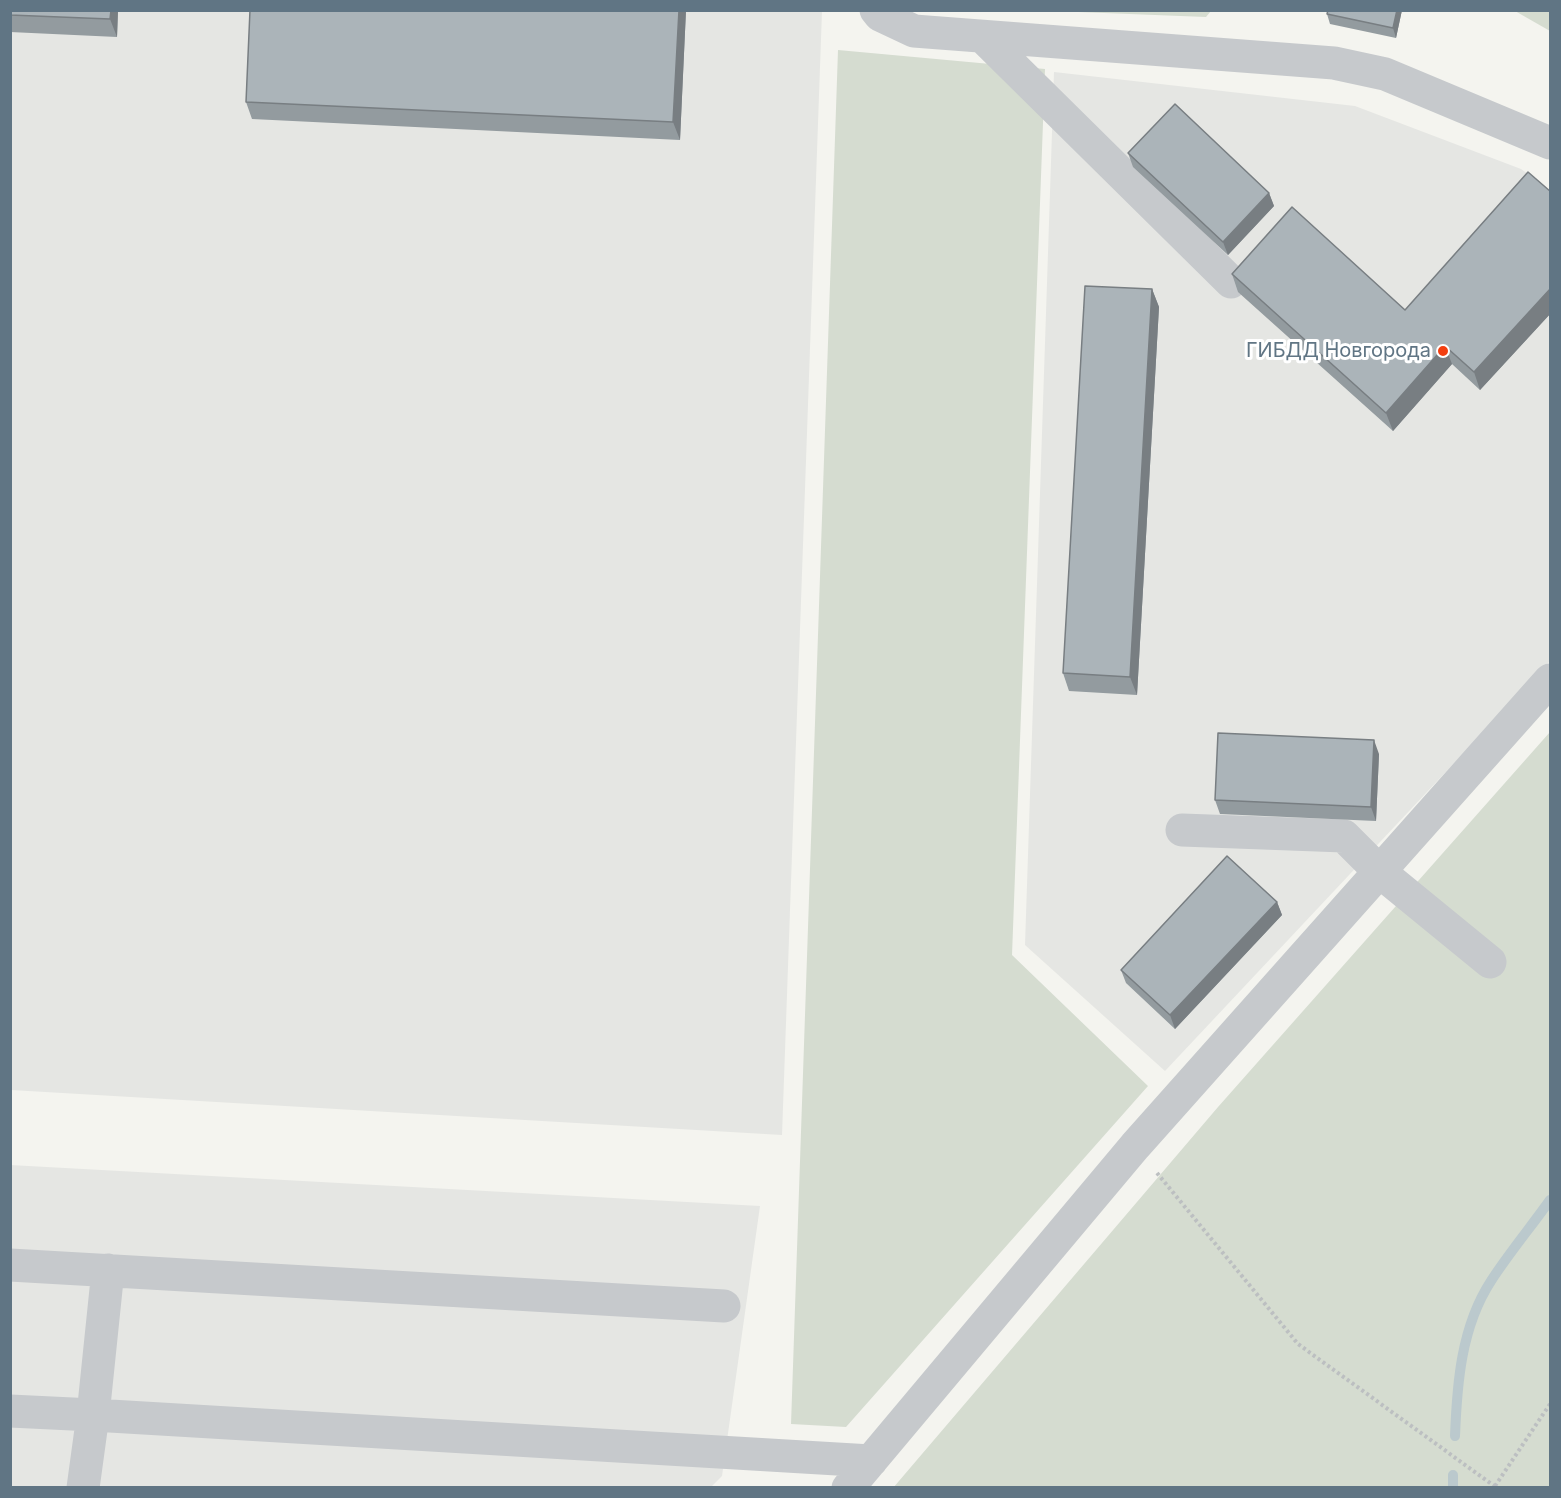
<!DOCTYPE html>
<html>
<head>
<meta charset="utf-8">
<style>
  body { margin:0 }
  #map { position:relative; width:1561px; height:1498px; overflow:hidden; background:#f4f4ef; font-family:Inter,sans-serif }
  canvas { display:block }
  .frame { position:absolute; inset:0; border:12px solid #607584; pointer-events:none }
</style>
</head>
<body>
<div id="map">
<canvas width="1561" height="1498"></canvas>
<div class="frame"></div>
</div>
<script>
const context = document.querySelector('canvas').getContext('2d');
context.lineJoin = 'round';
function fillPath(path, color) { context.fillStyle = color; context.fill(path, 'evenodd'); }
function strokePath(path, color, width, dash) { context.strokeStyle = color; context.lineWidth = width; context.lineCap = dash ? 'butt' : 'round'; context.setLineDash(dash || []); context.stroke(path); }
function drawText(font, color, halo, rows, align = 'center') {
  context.font = font + ' Inter,sans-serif'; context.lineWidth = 6; context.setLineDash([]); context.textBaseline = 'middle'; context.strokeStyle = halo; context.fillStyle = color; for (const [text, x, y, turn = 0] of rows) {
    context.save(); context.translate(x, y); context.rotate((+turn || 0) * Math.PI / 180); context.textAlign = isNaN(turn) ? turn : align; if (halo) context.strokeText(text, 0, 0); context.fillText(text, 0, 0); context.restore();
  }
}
fillPath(new Path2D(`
  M10,11H822L782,1135L11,1090Z
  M1054,72L1355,106L1521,169L1550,190V661L1165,1071L1025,945Z
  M10,1165L760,1206L722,1476L710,1488L11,1487Z`), '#e5e6e3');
fillPath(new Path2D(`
  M1053,11H1211L1206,17Z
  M1515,11H1550V31Z
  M838,50L1045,69L1012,955L1148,1086L846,1427L791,1424Z
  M1550,732V1487L893,1488L1218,1107Z`), '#d5dcd0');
strokePath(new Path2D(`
  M1455,1436C1457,1384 1461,1327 1491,1281C1509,1253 1531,1227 1550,1200
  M1453,1488V1475`), '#bbc9cd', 10);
strokePath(new Path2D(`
  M1157,1173L1298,1344L1497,1488
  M1495,1486L1550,1404`), '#bcbfc1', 4, [3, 3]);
strokePath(new Path2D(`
  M876,10L880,15L914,31L1334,63L1385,74L1550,143
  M983,37L1231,282
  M1182,830L1344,836L1380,872L1490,962
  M10,1265L724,1306
  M10,1411L93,1415L108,1270
  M83,1488L93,1415L871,1461
  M848,1488L1135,1146L1550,680`), '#c6c9cc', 33);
fillPath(new Path2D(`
  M10,10H118L117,37L10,32Z
  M250,10H686L680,140L252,119L246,102Z
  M1328,10H1402L1396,38L1330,24L1327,14Z
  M1128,153L1269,193L1274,206L1228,255L1133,167Z
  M1551,192V313L1480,390L1452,364L1393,431L1238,292L1232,274L1405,310Z
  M1152,289L1159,307L1137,695L1069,691L1063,673Z
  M1379,754L1376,821L1220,814L1215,800Z
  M1277,902L1282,915L1175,1029L1126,983L1121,970Z`), '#939b9f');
fillPath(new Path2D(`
  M111,10H118L117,37L110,19Z
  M679,10H686L680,140L673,122Z
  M1397,10H1402L1396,38L1393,28Z
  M1269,193L1274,206L1228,255L1223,242Z
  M1551,288V313L1480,390L1474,372Z
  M1152,289L1159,307L1137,695L1130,677Z
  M1445,346L1452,364L1393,431L1386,413Z
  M1374,740L1379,754L1376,821L1371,807Z
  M1277,902L1282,915L1175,1029L1170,1015Z`), '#787e82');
const building = new Path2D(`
  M10,10H111L110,19L10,15Z
  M250,10H679L673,122L246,102Z
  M1328,10H1397L1393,28L1327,14Z
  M1175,104L1269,193L1223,242L1128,153Z
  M1528,172L1551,192V288L1474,372L1445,346L1386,413L1232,274L1292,207L1405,310Z
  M1085,286L1152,289L1130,677L1063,673Z
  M1218,733L1374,740L1371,807L1215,800Z
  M1227,856L1277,902L1170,1015L1121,970Z`);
fillPath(building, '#abb4b9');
strokePath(building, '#787e82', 1.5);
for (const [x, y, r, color] of [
  [1443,351,6,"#f33f10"]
]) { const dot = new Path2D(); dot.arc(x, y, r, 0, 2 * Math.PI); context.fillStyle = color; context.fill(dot); strokePath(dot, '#fff', 2); }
drawText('20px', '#607584', '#fff', [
  ["ГИБДД Новгорода",1431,351]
], 'right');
</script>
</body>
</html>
